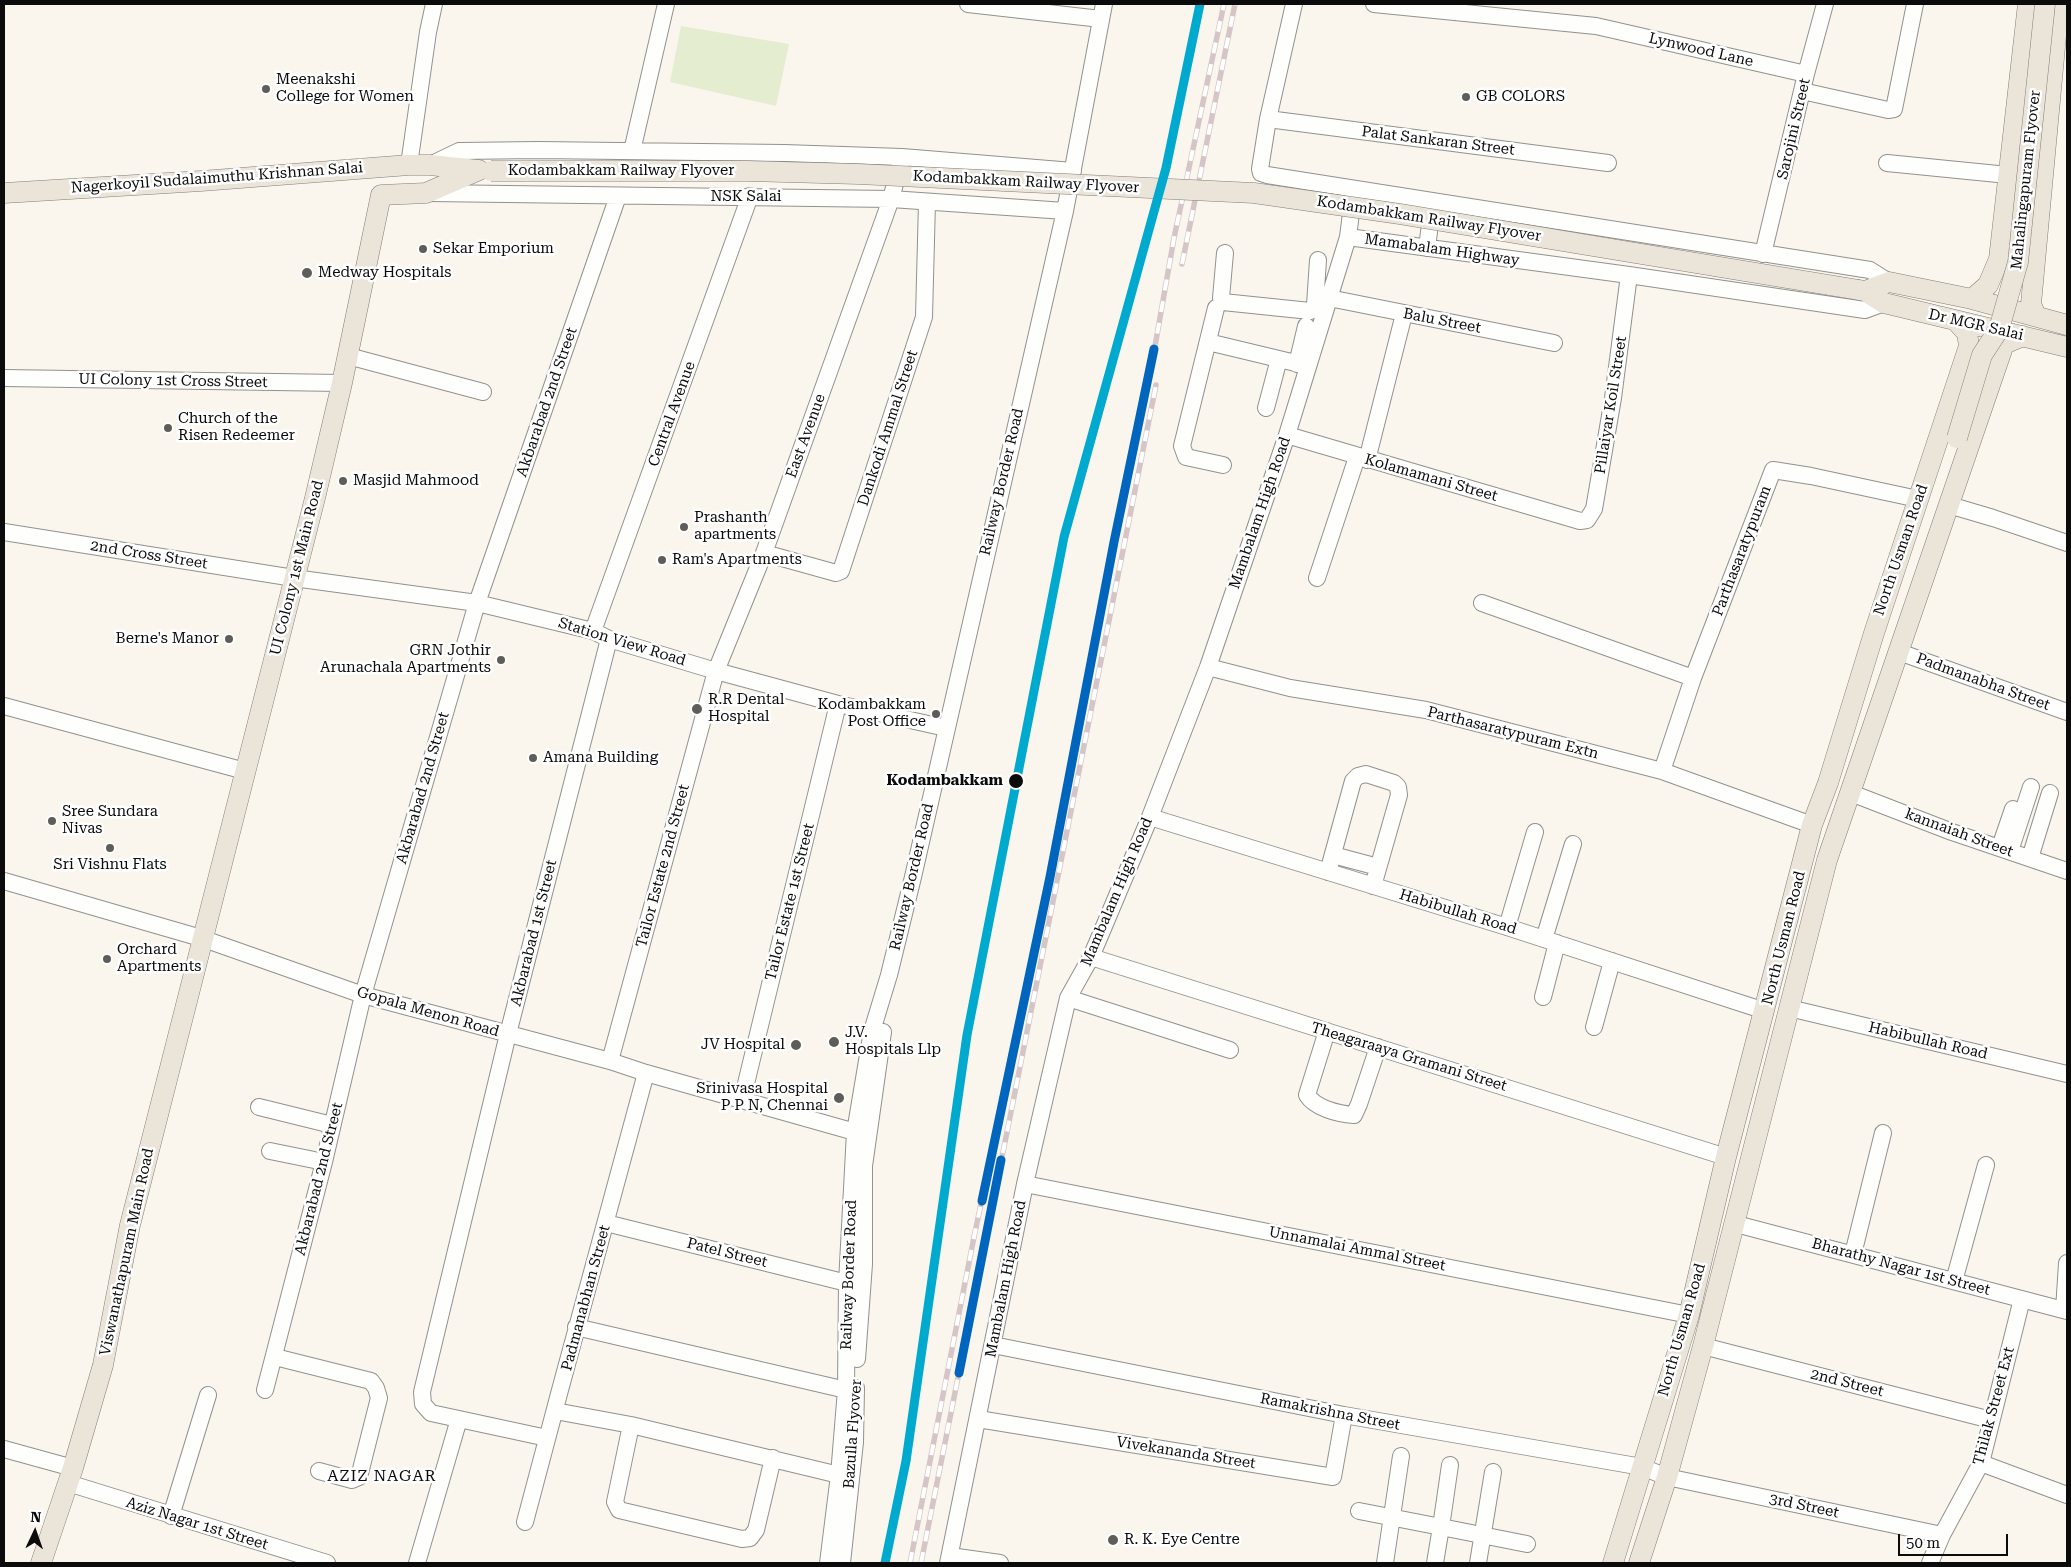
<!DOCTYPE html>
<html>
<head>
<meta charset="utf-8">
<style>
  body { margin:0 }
  #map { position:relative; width:2071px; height:1567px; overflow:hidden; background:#faf6ee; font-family:"Roboto Serif",serif }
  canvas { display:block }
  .frame { position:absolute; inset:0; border:5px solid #0b0b0b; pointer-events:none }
  .north { position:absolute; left:10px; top:1507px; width:50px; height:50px; -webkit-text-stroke:4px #fff; paint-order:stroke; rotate:3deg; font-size:14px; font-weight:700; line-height:20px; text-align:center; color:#0b0b0b }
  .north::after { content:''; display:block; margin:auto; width:18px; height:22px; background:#0b0b0b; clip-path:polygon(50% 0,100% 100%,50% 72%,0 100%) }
  .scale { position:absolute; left:1898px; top:1534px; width:110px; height:22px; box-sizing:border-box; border:2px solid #0b0b0b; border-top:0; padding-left:6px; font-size:15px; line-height:18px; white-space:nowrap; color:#0b0b0b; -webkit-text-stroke:4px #fff; paint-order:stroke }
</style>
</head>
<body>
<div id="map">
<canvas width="2071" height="1567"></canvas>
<div class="frame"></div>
<div class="north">N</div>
<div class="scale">50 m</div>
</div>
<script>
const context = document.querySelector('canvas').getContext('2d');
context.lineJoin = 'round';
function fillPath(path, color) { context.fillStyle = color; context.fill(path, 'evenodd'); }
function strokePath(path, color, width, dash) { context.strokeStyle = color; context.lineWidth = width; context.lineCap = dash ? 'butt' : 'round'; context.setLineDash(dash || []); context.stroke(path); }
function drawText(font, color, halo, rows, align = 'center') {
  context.font = font + ' "Roboto Serif",serif'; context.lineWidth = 5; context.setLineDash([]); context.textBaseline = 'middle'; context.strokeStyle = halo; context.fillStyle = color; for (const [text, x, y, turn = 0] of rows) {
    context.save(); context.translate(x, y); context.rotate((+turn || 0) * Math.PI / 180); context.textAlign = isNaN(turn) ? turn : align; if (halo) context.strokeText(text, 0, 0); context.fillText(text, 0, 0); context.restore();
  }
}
fillPath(new Path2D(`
  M681,26L789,44L776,106L670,82Z`), '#e5edd0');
const minor = new Path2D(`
  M968,4L1101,19
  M1294,4L1268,119L1260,169L1261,173L1267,175L1870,270L1889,282
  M1374,4L1596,26L1806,74
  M1802,91L1888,110L1894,109L1915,4
  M1268,119L1608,163
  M632,151L666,4
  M1887,163L2008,175
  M409,165L428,32L434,4
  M430,165L459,151L538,150L784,153L902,157L1073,171
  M430,193L891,199L1065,211
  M1348,237L1629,275L1865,310L1884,303
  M1427,248L1432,208
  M1225,253L1221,298L1223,302L1310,311L1312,310L1315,305L1318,260
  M1763,254L1806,74L1825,4
  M1329,298L1554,343
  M1216,308L1182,446L1186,457L1223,465
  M1208,342L1308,366
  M348,356L483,392
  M1297,364L1306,326
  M4,378L342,383
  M1266,408L1279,359
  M1287,435L1580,521L1587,520L1594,509L1613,398L1629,275
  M1367,460L1404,314
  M1949,505L1993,518L2067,543
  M4,532L294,578L477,603L593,631L609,639L716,671L838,704L946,728
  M764,553L836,573L841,571L924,317L927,202
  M1317,578L1357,457
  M1482,603L1693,678
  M593,631L750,196
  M1899,652L2067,712
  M1208,667L1290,688L1426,710L1662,771L1812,825
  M4,706L245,771
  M1662,771L1693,678L1773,470L1811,476L1918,499
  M1851,793L1952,832L2067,871
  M1150,817L1507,927L1765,1011
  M2000,847L2013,809
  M2010,851L2031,787
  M1333,855L1378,867
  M2030,858L2050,793
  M1328,872L1353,781L1358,776L1366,774L1394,783L1398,787L1399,795L1373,886
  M4,881L201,938L363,995L610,1061L646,1073L855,1132
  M1507,927L1535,832
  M1544,939L1573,844
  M1091,957L1726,1157
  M1543,997L1557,943
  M1068,998L1230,1050
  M1789,1008L2067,1074
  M1594,1027L1612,961
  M1327,1031L1307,1095C1315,1108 1338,1114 1354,1115L1359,1104L1378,1047
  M610,1061L716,671L764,553L891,199L902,157
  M742,1100L838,704
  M259,1107L332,1125
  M270,1151L324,1162
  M1025,1184L1689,1315
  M606,1223L847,1283
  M1736,1224L2067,1311
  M1853,1254L1883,1133
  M1954,1281L1986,1165
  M2064,1310L2067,1263
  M576,1327L846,1390
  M993,1345L1344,1415L1642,1467L1667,1477L1942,1535
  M1703,1346L1991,1420
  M275,1357L371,1381L376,1388L379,1398L359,1477L352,1480L319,1471
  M857,1359L864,1264V1166L883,1032
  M265,1390L324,1162L363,995L477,603L618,196
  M555,1411L631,1425L839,1475
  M978,1419L1333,1477L1344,1415
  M631,1425L615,1502L619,1510L742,1539L750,1538L756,1530L773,1458
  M547,1438L431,1413L423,1404L422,1392L508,1034L609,639
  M4,1449L73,1468
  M1981,1463L2067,1495
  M68,1483L327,1563
  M1359,1511L1441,1527L1450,1465
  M171,1516L208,1395
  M525,1522C564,1372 606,1223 646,1073
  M950,1556L1000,1563
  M417,1563L459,1419
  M828,1563L839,1475L846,1390L847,1283L855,1132L872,1031L889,975L913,877L1065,211L1104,4
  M842,1563L855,1442L856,1388
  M948,1563L1025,1184L1068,998L1091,957L1105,924L1150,817L1208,667L1287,435L1348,237L1354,189
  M1385,1563L1401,1456
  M1435,1563L1441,1527L1527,1544
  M1478,1563L1493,1472
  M1930,1563L1942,1535L1981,1463L2022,1299`);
const major = new Path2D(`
  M4,193L201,181L409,165H430L477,170
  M1859,290L1865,291L1884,303L2067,347
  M1865,291L1889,282L1972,299L2067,325
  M1972,299L1988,285L1999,259L2028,4
  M2036,316L2031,304L2059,4
  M41,1563L73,1468L103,1365L130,1225L315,498L342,383L381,195L426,193L479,170
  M1613,1563L1689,1315L1726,1157L1812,825L1828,783L1874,633L1969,346L1967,333L1957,322
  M1639,1563L1667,1477L1703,1346L1827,860L2004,344L2023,336`);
strokePath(minor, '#93918d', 18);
strokePath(major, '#807e7a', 21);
strokePath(minor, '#fefefc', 16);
strokePath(major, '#eae4d9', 20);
const rail = new Path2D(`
  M1182,264L1235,4
  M910,1563L974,1237L1050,877L1114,542L1154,352L1174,238L1224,4
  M921,1563L1156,385`);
strokePath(rail, '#d5c5c6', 5.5);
strokePath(rail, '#fff', 4, [11]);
const majorBridge = new Path2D(`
  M491,171H747L858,174L1254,193L1400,214L1859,290
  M1957,438L1982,355L1999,329L2018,262L2045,4`);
strokePath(majorBridge, '#807e7a', 21, []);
strokePath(majorBridge, '#eae4d9', 20);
strokePath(new Path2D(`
  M885,1563L906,1461L967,1035L1064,537L1166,168L1200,4`), '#00a9ce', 9);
strokePath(new Path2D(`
  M982,1201L1050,877L1114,542L1154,349
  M959,1373L1001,1160`), '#0065bd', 9);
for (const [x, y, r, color] of [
  [266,89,5,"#5f5d5a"],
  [1466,97,5,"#5f5d5a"],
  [423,249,5,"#5f5d5a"],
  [307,273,6,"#5f5d5a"],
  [168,428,5,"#5f5d5a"],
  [343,481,5,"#5f5d5a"],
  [684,527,5,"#5f5d5a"],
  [662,560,5,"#5f5d5a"],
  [229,639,5,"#5f5d5a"],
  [501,660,5,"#5f5d5a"],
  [697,709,6,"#5f5d5a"],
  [936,714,5,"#5f5d5a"],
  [533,758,5,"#5f5d5a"],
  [1016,781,8,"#0b0b0b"],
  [52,821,5,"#5f5d5a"],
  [110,848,5,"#5f5d5a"],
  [107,959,5,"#5f5d5a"],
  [834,1042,6,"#5f5d5a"],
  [796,1045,6,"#5f5d5a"],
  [839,1098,6,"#5f5d5a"],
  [1113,1540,6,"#5f5d5a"]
]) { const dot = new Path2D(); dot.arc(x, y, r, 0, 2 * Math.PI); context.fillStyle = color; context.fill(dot); strokePath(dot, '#fff', 2); }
drawText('15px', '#0b0b0b', '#fff', [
  ["Lynwood Lane",1701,50,13],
  ["Sarojini Street",1794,129,-77],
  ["Palat Sankaran Street",1438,141,7],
  ["Kodambakkam Railway Flyover",621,171],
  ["Nagerkoyil Sudalaimuthu Krishnan Salai",217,178,-4],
  ["Mahalingapuram Flyover",2026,180,-84],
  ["Kodambakkam Railway Flyover",1026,182,3],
  ["NSK Salai",746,197],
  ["Kodambakkam Railway Flyover",1429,219,9],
  ["Mamabalam Highway",1442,250,8],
  ["Balu Street",1442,321,11],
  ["Dr MGR Salai",1976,325,13],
  ["UI Colony 1st Cross Street",173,381,1],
  ["Akbarabad 2nd Street",547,402,-71],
  ["Pillaiyar Koil Street",1611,405,-81],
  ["Central Avenue",672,414,-70],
  ["Dankodi Ammal Street",888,428,-72],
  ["East Avenue",806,436,-70],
  ["Kolamamani Street",1431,478,16],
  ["Railway Border Road",1002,482,-77],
  ["Mambalam High Road",1260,513,-71],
  ["North Usman Road",1901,550,-71],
  ["Parthasaratypuram",1742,551,-69],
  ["2nd Cross Street",149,555,9],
  ["UI Colony 1st Main Road",297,568,-76],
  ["Station View Road",622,642,17],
  ["Padmanabha Street",1983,682,20],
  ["Parthasaratypuram Extn",1513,733,14],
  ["Akbarabad 2nd Street",423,788,-74],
  ["kannaiah Street",1959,833,20],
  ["Tailor Estate 2nd Street",663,866,-75],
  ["Railway Border Road",912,877,-77],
  ["Mambalam High Road",1117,892,-67],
  ["Tailor Estate 1st Street",790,902,-76],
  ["Habibullah Road",1458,912,17],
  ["Akbarabad 1st Street",534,933,-76],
  ["North Usman Road",1784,938,-76],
  ["Gopala Menon Road",428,1012,16],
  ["Habibullah Road",1928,1041,13],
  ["Theagaraaya Gramani Street",1409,1057,17],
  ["Akbarabad 2nd Street",319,1179,-76],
  ["Unnamalai Ammal Street",1357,1249,11],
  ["Viswanathapuram Main Road",127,1252,-78],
  ["Patel Street",727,1253,14],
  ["Bharathy Nagar 1st Street",1901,1267,15],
  ["Railway Border Road",849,1275,-88],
  ["Mambalam High Road",1006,1279,-79],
  ["Padmanabhan Street",586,1298,-75],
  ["North Usman Road",1682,1330,-74],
  ["2nd Street",1847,1383,14],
  ["Thilak Street Ext",1994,1406,-75],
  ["Ramakrishna Street",1330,1412,11],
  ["Bazulla Flyover",853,1434,-86],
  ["Vivekananda Street",1186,1453,9],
  ["3rd Street",1804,1506,12],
  ["Aziz Nagar 1st Street",197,1524,17]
]);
drawText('15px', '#0b0b0b', '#fff', [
  ["Meenakshi",276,80],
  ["College for Women",276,97],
  ["GB COLORS",1476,97],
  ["Sekar Emporium",433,249],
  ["Medway Hospitals",318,273],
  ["Church of the",178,419],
  ["Risen Redeemer",178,436],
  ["Masjid Mahmood",353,481],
  ["Prashanth",694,518],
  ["apartments",694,535],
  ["Ram's Apartments",672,560],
  ["Berne's Manor",219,639,"right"],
  ["GRN Jothir",491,651,"right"],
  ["Arunachala Apartments",491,668,"right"],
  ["R.R Dental",708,700],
  ["Hospital",708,717],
  ["Kodambakkam",926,705,"right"],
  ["Post Office",926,722,"right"],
  ["Amana Building",543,758],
  ["Sree Sundara",62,812],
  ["Nivas",62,829],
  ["Sri Vishnu Flats",110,865,"center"],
  ["Orchard",117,950],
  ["Apartments",117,967],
  ["J.V.",845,1033],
  ["Hospitals Llp",845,1050],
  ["JV Hospital",785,1045,"right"],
  ["Srinivasa Hospital",828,1089,"right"],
  ["P P N, Chennai",828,1106,"right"],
  ["R. K. Eye Centre",1124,1540]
], 'left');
drawText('bold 15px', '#0b0b0b', '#fff', [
  ["Kodambakkam",1003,781]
], 'right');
context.letterSpacing = '1px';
drawText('16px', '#0b0b0b', '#fff', [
  ["AZIZ NAGAR",382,1476]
]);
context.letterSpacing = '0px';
</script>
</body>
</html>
